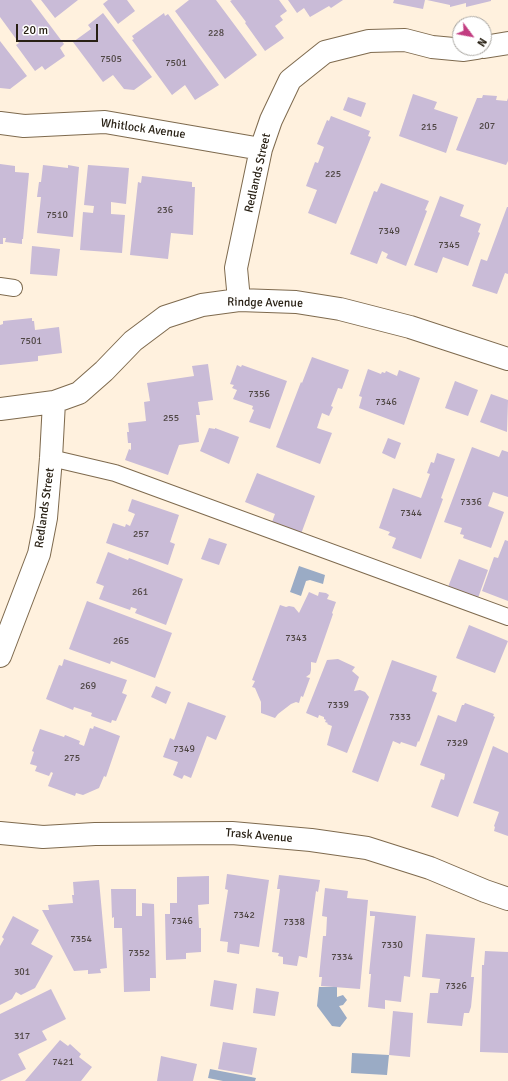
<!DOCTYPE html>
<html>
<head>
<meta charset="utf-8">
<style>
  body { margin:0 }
  #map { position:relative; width:508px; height:1081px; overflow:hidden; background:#fff1de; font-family:Signika,sans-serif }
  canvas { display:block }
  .north { position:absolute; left:452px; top:16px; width:40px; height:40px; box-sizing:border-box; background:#fff; border:1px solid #a9a6a1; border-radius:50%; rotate:122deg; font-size:11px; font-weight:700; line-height:16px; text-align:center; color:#282014 }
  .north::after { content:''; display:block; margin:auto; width:14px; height:18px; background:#c23d81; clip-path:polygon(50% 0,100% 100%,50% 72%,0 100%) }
  .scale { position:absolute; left:16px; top:24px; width:82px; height:18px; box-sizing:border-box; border:2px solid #282014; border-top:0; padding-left:5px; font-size:12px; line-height:14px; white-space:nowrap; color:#282014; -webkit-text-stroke:3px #fff; paint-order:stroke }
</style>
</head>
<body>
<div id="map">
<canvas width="508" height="1081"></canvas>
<div class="north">N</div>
<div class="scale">20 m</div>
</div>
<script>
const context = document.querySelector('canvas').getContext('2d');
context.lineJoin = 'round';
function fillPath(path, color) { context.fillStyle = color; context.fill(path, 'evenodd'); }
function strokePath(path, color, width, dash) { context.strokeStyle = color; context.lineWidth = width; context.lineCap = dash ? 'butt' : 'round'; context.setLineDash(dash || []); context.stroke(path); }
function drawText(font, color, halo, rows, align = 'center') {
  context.font = font + ' Signika,sans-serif'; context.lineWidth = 4; context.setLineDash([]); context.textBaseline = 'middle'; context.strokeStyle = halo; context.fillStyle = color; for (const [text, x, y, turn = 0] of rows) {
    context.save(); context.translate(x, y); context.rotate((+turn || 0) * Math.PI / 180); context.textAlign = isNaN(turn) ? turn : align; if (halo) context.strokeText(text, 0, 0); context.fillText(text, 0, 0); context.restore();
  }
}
fillPath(new Path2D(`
  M299,566L325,575L323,584L310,580L306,581L301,596L290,592Z
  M319,987H337V997L343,995L347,1000L343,1005L339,1006L347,1018L340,1027L332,1026L317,1006Z
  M352,1053L389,1055L387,1075L351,1073Z
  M210,1069L256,1078L255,1081H223L208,1078Z`), '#9aabc5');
fillPath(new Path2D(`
  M0,0H31L64,44L60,48L65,56L45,70L42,66L35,71L16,45L19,43L0,17Z
  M41,0H78L55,18Z
  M108,0H127L135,11L118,24L103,4Z
  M189,0H216L257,55L225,79L175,11Z
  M232,0H279L287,11L280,16L283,20L275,26L284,38L265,51L245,23L246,22L230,1Z
  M288,0H343L331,8L329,6L310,17L304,8L297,13Z
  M394,0H425L423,9L393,3Z
  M427,0H491V1L466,7V3L450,7V5Z
  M103,13L152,77L134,90L124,89L113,75L103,82L73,42L91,29L88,25Z
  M164,13L165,16L168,14L219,85L195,100L185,85L172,95L132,40L134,39L132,36Z
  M0,41L27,76L10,89L0,88Z
  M413,94L437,102L434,109L458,117L446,153L399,136Z
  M483,95L497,96L496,100L507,101L508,98V161L506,165L456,150L477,98H482Z
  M348,97L366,103L361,117L343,110Z
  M331,116L370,131L368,136L371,137L336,224L308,213L317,190L306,186L315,162L318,163L324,147L317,144L327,120L329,121Z
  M0,164L15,166V172L29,173L23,239H22V244L5,242L6,238H3V244H0Z
  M43,165L68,168V165L79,167L73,237L37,233L41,197H37L39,182H41Z
  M88,165L129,168L126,204L111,202V214L125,215L122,253L80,250L83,212L93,213L94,206L84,205Z
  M142,176L192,182V187H195L193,235L171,233L168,259L130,255L138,182L141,183Z
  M381,183L429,201L425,210L427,211L406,266L386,258L388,254L382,251L377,264L350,254L374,191L377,192Z
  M440,196L464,205L460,216L481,224L478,232L480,233L468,266L443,257L437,273L414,265Z
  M507,207H508V274L505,273L497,294L472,286L481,259L487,261Z
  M32,246L60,249L57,276L30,274Z
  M32,318V321H34L35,330L59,327L62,353L38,356V361L0,365V325L3,324V321Z
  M312,357L349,370L342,389L338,388L331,406L333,407L329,416L322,413L317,428L332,433L320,464L276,447L301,382L302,383Z
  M208,364L213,400L198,402L200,415H196L199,442L179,445L168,475L125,460L129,449L131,450V443H128L127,432H129L128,423L146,421L144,402L150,401L147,383L194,376L192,366Z
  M237,365L241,367L242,365L287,381L270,429L249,422L254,410L252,409L253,406L233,399L237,390L232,388L234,385L230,384Z
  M368,369L381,374L382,372L385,373L386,371L397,376L399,370L420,378L404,425L359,408L362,397L359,396Z
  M455,381L478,390L468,416L445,408Z
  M491,394L508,400L507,432L480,422Z
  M209,428L215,429V428L239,437L229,464L200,451Z
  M388,438L401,443L395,459L382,453Z
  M472,447L499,457L502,450L508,452V497L493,492L488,506L504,512L491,548L463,538L464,535L460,534L462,528L444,522Z
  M437,453L455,459L441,498L443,499L421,559L392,548L396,538L388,535L390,532L379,528L393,488L421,498L430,474L427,473L431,462L434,463Z
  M257,473L315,496L301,534L272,522L275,514L245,502Z
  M132,499L179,515L170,542L175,544L168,565L106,543L113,523L125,527L126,524L130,526L135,514L128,511Z
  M209,538L227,544L219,565L201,559Z
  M505,540L508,541V601L482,591L494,557L498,558Z
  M108,552L128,560L129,558L183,579L166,625L135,613L137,609L131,607L130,610L99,599L104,586L96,583Z
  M459,559L488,570L478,598L448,587Z
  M309,592L318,596L319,592L326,593L329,595L327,599L336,602L332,613L333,614L316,663L311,662V670L310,674L306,677L310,678L303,697L301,696L299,703L296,702L291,704L278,714L275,718L261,713V702L255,688L252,687L255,681L252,680L280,605L286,607L289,606L294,607L299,613Z
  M87,601L172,633L155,678L111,661L110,664L69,649Z
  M469,625L508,641L495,673L456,658Z
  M64,659L127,680L122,693L127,695L116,721L112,720L111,723L91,716L92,713L74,707L73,710L46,699L59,665L62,666Z
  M338,659L355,667L352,671L359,677L354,691L360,690L365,692L369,697L347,753L327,745L332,726L327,724L328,723L325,722L326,720L324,719V717L319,715L318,718L306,713L327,660Z
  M392,660L437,676L432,691L437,693L419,742L418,741L416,747L401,742L400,744L393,741L378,782L352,772Z
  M156,686L171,692L166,704L151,697Z
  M188,702L226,716L216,740L207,736L191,778L184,775L182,779L173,775L178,762L163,757L170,738L174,740Z
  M465,703L494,714L493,716L495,717L458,817L431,807L441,779L444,780L445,774L420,765L438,715L456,722L462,705H464Z
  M94,726L120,736L106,777L104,776L99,788L83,795L76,793L75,796L48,786L53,773L51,772L49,776L35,771L37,766L30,764L34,752L32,751L40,729L64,737L65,735L80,741L79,744L84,746L90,728L93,729Z
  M493,746L508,753V836L494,831L495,827L494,826L499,812L473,803Z
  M227,874L269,880L259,947L240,944L239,954L227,952L228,942L220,941L228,890L225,889Z
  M279,875L320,880L318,892L316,891L307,958L299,956L297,966L283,964V957L278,956L279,953L272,952L280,889H277Z
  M209,876V904L198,905L199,928H201V952L186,953V959L166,960L165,914H170V903H177V877Z
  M99,880L107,968L100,969L101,973L88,974V970L74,971L42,910H49L48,905L73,903L72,895H74L73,882Z
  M325,888L348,891L347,898L368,900L360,989L321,986L322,977H319L323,936H326L327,917L322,916Z
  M111,889H136V916H142V903L154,904L156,978H150V991L124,992L122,928H114V917L112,918Z
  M370,911L416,916L410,977L404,976L401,1002L385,1000V1009L368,1007L371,974H369L375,916H370Z
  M13,916L39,930L31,944L53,956L35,988L21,995L16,992L12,999L0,1005V946L4,939L2,937Z
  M426,934L475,938L471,977H474L471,1007L469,1013H464L462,1026L427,1023L430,993H438L440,979L422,977Z
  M485,951L508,952V1053L480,1052L482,965H484Z
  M214,980L237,984L233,1010L210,1006Z
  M256,988L279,992L275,1016L253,1013Z
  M51,989L66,1019L42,1031L47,1040L18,1054L26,1069L0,1081V1014Z
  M393,1011L413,1013L410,1057L389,1055Z
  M60,1040L68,1046L70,1044L81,1054L79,1057L92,1067L81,1081H25Z
  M223,1042L257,1048L252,1075L218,1069Z
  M161,1056L197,1064L193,1081H157Z`), '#c9bbd7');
const service = new Path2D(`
  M0,286L14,288
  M51,458L115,473L508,617`);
const minor = new Path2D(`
  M484,47L508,43
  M0,123L24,126L105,122L261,149
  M239,300L236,268L261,149L271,120L290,80L325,52L369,41L405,40L432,47L464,50L477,48
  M0,409L54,402L79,393L104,371L133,341L165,317L202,305L239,300L296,302L340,309L410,327L508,359
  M0,656L39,554L46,518L51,458L54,402
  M0,833L43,837L95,834L232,833L311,840L367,848L430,868L485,891L508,899`);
strokePath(service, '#7e6a4e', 18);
strokePath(minor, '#7e6a4e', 24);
strokePath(service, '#fff', 16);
strokePath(minor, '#fff', 22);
drawText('10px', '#504745', null, [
  ["228",216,33],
  ["7505",111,59],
  ["7501",176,63],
  ["207",487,126],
  ["215",429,127],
  ["225",333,174],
  ["236",165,210],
  ["7510",57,215],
  ["7349",389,231],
  ["7345",449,245],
  ["7501",31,341],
  ["7356",259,394],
  ["7346",386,402],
  ["255",171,418],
  ["7336",471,502],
  ["7344",411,513],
  ["257",141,534],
  ["261",140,592],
  ["7343",296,638],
  ["265",121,641],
  ["269",88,686],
  ["7339",338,705],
  ["7333",400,717],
  ["7329",457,743],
  ["7349",184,749],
  ["275",72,758],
  ["7342",244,915],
  ["7346",182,921],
  ["7338",294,922],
  ["7354",81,939],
  ["7330",392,945],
  ["7352",139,953],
  ["7334",342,957],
  ["301",22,972],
  ["7326",456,986],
  ["317",22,1036],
  ["7421",63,1062]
]);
drawText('12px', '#282014', '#fff', [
  ["Whitlock Avenue",143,129,8],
  ["Redlands Street",258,173,-77],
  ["Rindge Avenue",265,303,1],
  ["Redlands Street",45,508,-82],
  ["Trask Avenue",259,836,5]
]);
</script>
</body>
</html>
